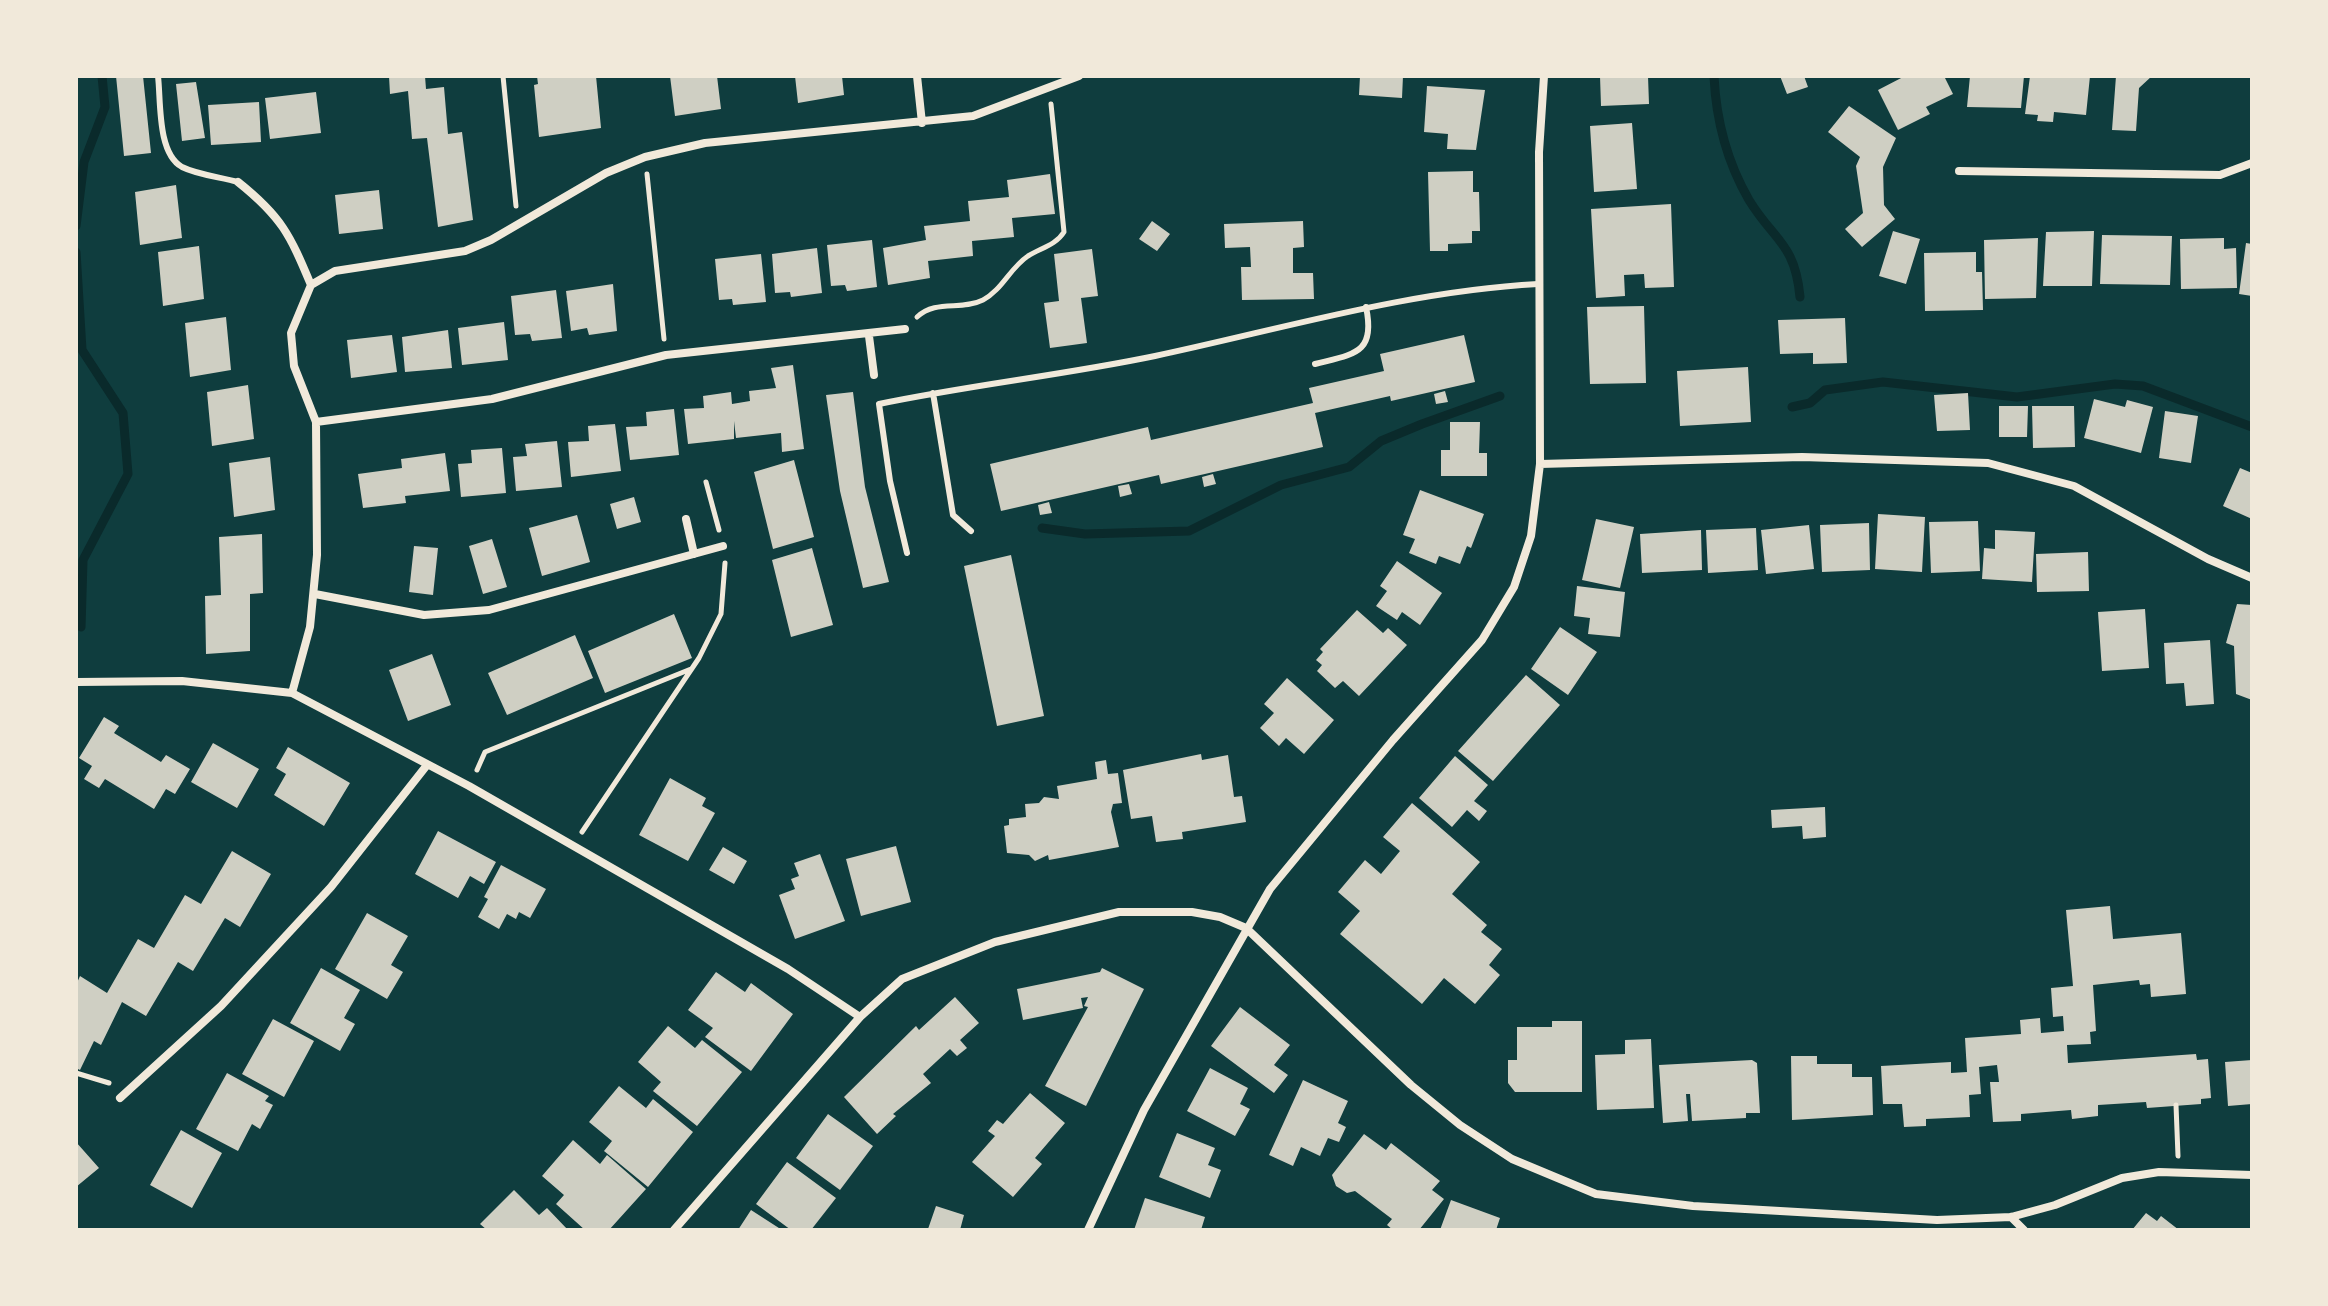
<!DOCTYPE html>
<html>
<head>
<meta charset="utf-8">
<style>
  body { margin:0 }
  #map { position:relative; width:2328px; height:1306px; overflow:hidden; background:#0f3d3e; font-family:Ubuntu,sans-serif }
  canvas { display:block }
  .frame { position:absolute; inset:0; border:78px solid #f1e9da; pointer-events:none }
</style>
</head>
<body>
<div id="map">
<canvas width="2328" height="1306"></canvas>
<div class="frame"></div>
</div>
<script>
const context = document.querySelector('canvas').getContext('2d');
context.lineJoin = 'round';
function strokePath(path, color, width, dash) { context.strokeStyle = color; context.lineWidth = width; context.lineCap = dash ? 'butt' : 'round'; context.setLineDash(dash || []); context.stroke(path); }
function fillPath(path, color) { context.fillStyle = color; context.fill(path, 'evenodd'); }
strokePath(new Path2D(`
  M1714,76C1716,119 1727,162 1749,200C1774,241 1795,243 1800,297
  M76,226L84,162L105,107L102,76
  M76,252L82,350L123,413L128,474L83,560L81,627
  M1792,407L1810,403L1825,390L1883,382L2017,397L2115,384L2143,386L2252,427
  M1042,528L1085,534L1189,531L1281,485L1349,467L1381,441L1422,424L1500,396`), '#0a2a2b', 9);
fillPath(new Path2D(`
  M116,76H143L151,153L124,156Z
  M389,76H425L426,89L444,87L448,134L462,132L473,220L438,227L427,138L412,139L408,91L390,94Z
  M537,76H596L601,128L539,137L534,85L538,84Z
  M670,76H717L721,109L675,116Z
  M795,76H842L844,95L798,103Z
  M1360,76H1403L1402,98L1359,95Z
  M1600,76H1648L1649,104L1601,106Z
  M1780,76H1804L1808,87L1787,94Z
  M1905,76H1944L1953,94L1926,107L1930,114L1898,130L1878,90Z
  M1970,76H2024L2021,108L1967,107Z
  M2030,76H2090L2086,115L2054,112L2053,122L2037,121L2038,115L2025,114Z
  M2116,76H2152L2139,88L2136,131L2112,130Z
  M196,82L205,138L182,141L176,84Z
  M1427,86L1485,90L1476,150L1447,149L1448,134L1424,132Z
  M316,92L321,133L270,139L265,98Z
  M259,102L261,142L211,145L208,105Z
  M1849,106L1896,138L1883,167L1884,205L1895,219L1862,247L1845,229L1863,213L1856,166L1860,157L1828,132Z
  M1632,123L1637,189L1594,192L1590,126Z
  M1473,171V192H1479L1480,231H1472V243L1448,244V251H1430L1428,172Z
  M1050,174L1055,214L1012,218L1014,237L972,241L973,256L928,261L930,278L888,285L883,248L926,240L924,226L970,221L968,201L1009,197L1007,180Z
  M176,185L182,238L140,245L135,192Z
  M379,190L383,229L339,234L335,195Z
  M1671,204L1674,287L1645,288L1644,274L1624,275L1625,296L1596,298L1591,209Z
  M1152,221L1170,234L1157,251L1139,239Z
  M1303,221L1304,247L1293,248V273H1313L1314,299L1242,300L1241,267H1251L1250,247L1225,248L1224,224Z
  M1893,231L1920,239L1906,284L1879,276Z
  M2094,231L2092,286H2043L2046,232Z
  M2102,235L2172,236L2170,285L2100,284Z
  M2038,238L2036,298L1985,299L1984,240Z
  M2224,238V249L2236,248L2237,288L2181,289L2180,239Z
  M872,240L877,287L847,291L845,285L831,286L827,245Z
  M2246,243L2252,244V296L2239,294Z
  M199,246L204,299L163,306L158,252Z
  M817,248L822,293L791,297L790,292L775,293L772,254Z
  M1092,249L1098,296L1081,298L1087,343L1050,348L1044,303L1059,301L1054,254Z
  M1976,252V272H1982L1983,310L1925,311L1924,253Z
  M761,254L766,302L733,305L732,299L719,300L715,259Z
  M613,284L617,331L589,335L587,328L571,331L566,291Z
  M556,290L562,338L532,341L530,334L515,335L511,296Z
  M1644,306L1646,383L1590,384L1587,307Z
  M226,317L231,370L190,377L185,323Z
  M1845,318L1847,363L1813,364V353L1780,354L1778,320Z
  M504,322L508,360L462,365L458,328Z
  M448,330L452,368L405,372L402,337Z
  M392,335L397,372L351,378L347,340Z
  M1464,335L1475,382L1391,401L1390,396L1315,413L1323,447L1161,484L1159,475L1001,511L990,464L1148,427L1151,440L1313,403L1309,388L1384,371L1380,354Z
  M793,365L804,449L782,452L781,433L736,438L734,421V439L688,444L684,409L704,408L703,396L731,392L732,404L750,401L749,391L776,388L771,368Z
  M1748,367L1751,422L1680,426L1677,371Z
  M248,385L254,439L212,446L207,392Z
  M1445,391L1448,402L1436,404L1434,394Z
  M853,392L865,487L889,582L863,588L840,491L826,395Z
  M1968,393L1970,430L1937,431L1934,395Z
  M2094,399L2125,407L2127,400L2153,407L2141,453L2084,438Z
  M1999,406H2028L2027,437H1999Z
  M2032,406H2074L2075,447L2033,448Z
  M674,409L679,455L630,460L626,427L647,426L646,412Z
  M2165,411L2198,416L2191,463L2159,458Z
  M1450,422H1480L1479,453H1487V476H1441V450H1450Z
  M615,424L621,471L571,477L568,442L589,441L588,426Z
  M557,441L562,487L516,491L513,457L527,456L525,444Z
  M502,448L506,493L461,497L458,464L472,463L471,450Z
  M445,453L450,491L405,496L406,503L363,508L358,474L402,468L401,459Z
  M270,457L275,510L234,517L229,463Z
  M794,460L814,537L773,549L754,472Z
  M2240,468L2252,473V519L2223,506Z
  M1213,474L1216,484L1204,487L1202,477Z
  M1129,484L1132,494L1120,497L1118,486Z
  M1420,490L1484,514L1471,548L1467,546L1460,564L1439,556L1436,564L1409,553L1415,539L1403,535Z
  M634,497L641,522L617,529L610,504Z
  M1049,502L1052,513L1040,515L1038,505Z
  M1878,514L1925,517L1922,572L1875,569Z
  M577,515L590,562L542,576L529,528Z
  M1596,519L1634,527L1620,588L1582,580Z
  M1978,521L1980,571L1931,573L1929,522Z
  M1869,523L1870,570L1822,572L1820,525Z
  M1809,525L1814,569L1766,574L1761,530Z
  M1756,528L1758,570L1708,573L1706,530Z
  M1701,530L1702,570L1642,573L1640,534Z
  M1995,530L2035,532L2032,582L1982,579L1984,548L1995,549Z
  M262,534L263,593L250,594V651L206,654L205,596L221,595L219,537Z
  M492,539L507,587L483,594L469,546Z
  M414,546L438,548L433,595L409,592Z
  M812,548L833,625L791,637L772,560Z
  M2088,552L2089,591L2037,592L2036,554Z
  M1011,555L1044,716L997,726L964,566Z
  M1397,561L1442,593L1420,625L1402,612L1397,620L1376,606L1387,591L1380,586Z
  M1577,586L1625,592L1620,637L1588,634L1590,618L1574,616Z
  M2237,604L2252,605V700L2236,694L2234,646L2226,643Z
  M2145,609L2149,668L2102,671L2098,612Z
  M1357,610L1383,633L1388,628L1407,645L1359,696L1343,681L1335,688L1317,671L1322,665L1316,660L1323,652L1320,649Z
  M674,614L692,658L605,693L588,651Z
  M1560,627L1597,652L1568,695L1531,669Z
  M575,635L593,678L507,715L488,673Z
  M2210,640L2214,704L2186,706L2184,683L2166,684L2164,643Z
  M432,654L451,705L408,721L389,670Z
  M1526,675L1560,705L1493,781L1458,751Z
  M1287,678L1334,720L1304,754L1286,738L1279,746L1260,728L1274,713L1264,704Z
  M104,717L119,726L114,733L161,762L166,755L190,769L175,794L166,789L154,809L105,779L99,788L84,779L92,766L79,758Z
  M213,743L259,769L237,808L191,782Z
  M288,747L350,783L324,826L274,795L286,774L276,768Z
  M1201,754L1202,760L1228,755L1234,797L1242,796L1246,822L1182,832L1183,839L1156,842L1152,816L1131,819L1123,770Z
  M1455,756L1488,785L1474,801L1487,811L1479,821L1467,810L1452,827L1419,798Z
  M1106,760L1108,774L1118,773L1122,803L1113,804L1111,812L1119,847L1049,860L1048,855L1035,861L1029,855L1007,853L1004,826L1009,825V819L1026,817L1025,804L1039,803L1044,797L1059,799L1057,786L1097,779L1095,762Z
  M670,778L706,798L702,806L715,813L688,861L639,835Z
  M1412,803L1480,862L1452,894L1487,925L1481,932L1502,949L1489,965L1500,975L1475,1004L1444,978L1422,1004L1340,934L1360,911L1338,892L1365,860L1381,874L1400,851L1383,837Z
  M1825,807L1826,837L1803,839L1802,826L1772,828L1771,810Z
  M438,831L496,862L484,884L470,876L458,898L415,874Z
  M896,846L911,902L861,916L846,859Z
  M723,847L747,861L734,884L709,870Z
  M232,851L271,874L240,927L225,918L193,971L178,962L146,1016L122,1002L101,1045L94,1041L80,1070L76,1068V985L80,976L107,993L138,939L154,948L185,895L201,904Z
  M820,854L845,921L795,939L779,895L795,889L791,879L799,876L794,863Z
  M501,865L546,889L530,918L519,912L516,919L507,914L499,929L478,917L488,899L484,897Z
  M2110,906L2113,939L2181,933L2186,994L2151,997L2150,984L2140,985L2139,980L2093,985L2096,1031L2090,1032L2091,1044L2067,1045L2068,1063L2196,1054L2197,1060L2208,1059L2211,1098L2201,1099V1104L2147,1108L2146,1102L2098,1105V1116L2072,1119L2071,1110L2021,1114V1121L1993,1122L1990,1082H1999L1997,1065L1979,1067L1981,1094L1969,1095L1970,1117L1926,1119V1126L1904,1127L1902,1104H1883L1881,1066L1951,1062V1073L1967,1072L1965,1038L2021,1034L2020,1020L2040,1018L2041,1033L2064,1031L2063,1016L2053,1017L2051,988L2073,986L2066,910Z
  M367,913L408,936L391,965L403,972L387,999L335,969Z
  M321,968L360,990L344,1018L355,1024L340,1051L290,1023Z
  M1102,968L1144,989L1086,1106L1045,1086L1088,1007L1084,1006L1088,997L1081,998L1083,1008L1023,1020L1017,989L1100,972Z
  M716,972L745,992L751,983L793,1014L751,1071L705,1037L713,1028L688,1010Z
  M955,997L979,1023L960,1040L967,1048L957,1056L950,1049L923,1074L931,1083L893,1114L896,1116L877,1134L844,1097L916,1026L919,1030Z
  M1240,1007L1290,1045L1274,1065L1288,1075L1274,1093L1211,1046Z
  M273,1019L314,1041L284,1097L242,1074Z
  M1552,1021H1582V1092H1515L1508,1083V1060H1517V1027H1552Z
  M668,1026L695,1048L702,1040L742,1072L697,1126L653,1091L661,1082L638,1062Z
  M1651,1039L1654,1108L1597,1110L1595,1055L1625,1054V1040Z
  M1791,1056H1817V1064H1852V1077H1872L1873,1115L1792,1120Z
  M1752,1060L1757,1063L1760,1113H1746V1118L1692,1121L1690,1094H1686L1688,1121L1663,1123L1659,1065Z
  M2252,1060V1104L2228,1106L2225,1062Z
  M1210,1068L1248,1088L1240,1104L1250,1109L1235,1136L1187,1111Z
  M227,1073L269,1096L265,1101L273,1105L260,1129L252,1124L238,1151L196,1129Z
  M1303,1080L1348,1101L1338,1123L1346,1127L1339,1142L1328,1138L1320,1156L1301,1147L1293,1166L1269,1155Z
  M619,1086L646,1108L653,1099L693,1132L648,1187L604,1151L612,1141L589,1122Z
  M1030,1093L1065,1123L1035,1158L1042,1164L1013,1197L972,1162L995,1136L988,1131L997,1120L1003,1124Z
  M828,1114L873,1146L840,1190L796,1158Z
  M181,1130L222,1153L192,1208L150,1185Z
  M1177,1133L1215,1148L1208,1165L1221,1170L1210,1198L1159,1177Z
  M1364,1134L1386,1150L1391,1143L1440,1181L1432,1190L1444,1199L1419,1230H1393L1387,1225L1392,1219L1355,1191L1347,1193L1336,1186L1332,1175Z
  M573,1140L600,1164L607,1155L646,1189L609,1230H585L556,1204L564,1195L542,1176Z
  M76,1142L99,1168L76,1187Z
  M787,1162L836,1198L811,1230H791L756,1204Z
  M514,1190L539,1215L547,1208L568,1230H487L480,1224Z
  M1145,1198L1205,1217L1201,1230H1134Z
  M1451,1200L1500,1218L1496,1230H1440Z
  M936,1206L964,1215L960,1230L928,1229Z
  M751,1210L782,1230H738Z
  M2146,1213L2157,1221L2161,1216L2179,1230H2132Z`), '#cfcfc3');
strokePath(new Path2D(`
  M503,76L516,206
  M647,174L664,339
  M917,317C936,299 961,311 983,300C1002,290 1010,268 1028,256C1041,248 1056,245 1064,232L1051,104
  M706,482L719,530
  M477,770L485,752L691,669
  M582,832L699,658L721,614L725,563
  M76,1073L109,1083
  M2176,1105L2178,1156`), '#f1e9da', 5);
strokePath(new Path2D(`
  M158,76C161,101 157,153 182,167C198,175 221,177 238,182
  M1315,364C1354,354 1376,354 1366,307
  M933,393L953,515L971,531
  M907,553L890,481L879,404C970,385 1064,375 1155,356C1282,329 1408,291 1538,284`), '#f1e9da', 6);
strokePath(new Path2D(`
  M917,76L922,123
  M1959,171L2220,175L2252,163
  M238,182C282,217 290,235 311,285
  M869,336L874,375
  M316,422L492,399L666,355L905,329
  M1540,464L1802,457L1988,463L2074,486L2208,559L2252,578
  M686,519L694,554
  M315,594L424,615L489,610L723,546
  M76,682L182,681L292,693L469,786L788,969L860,1017
  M292,693L310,627L317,555L316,422L294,366L291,333L311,285L335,271L465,251L491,240L606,173L645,157L705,143L973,116L1079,76
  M120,1098L221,1006L331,887L427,765
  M2011,1217L2024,1230
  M674,1230L860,1017L902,979L995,942L1119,912H1192L1220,917L1246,928L1411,1085L1460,1125L1512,1159L1596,1194L1693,1206L1937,1220L2011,1217L2055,1205L2122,1178L2159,1172L2252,1175
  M1088,1230L1144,1110L1270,889L1393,740L1482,640L1514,587L1531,536L1540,464L1539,152L1544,76`), '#f1e9da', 8);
</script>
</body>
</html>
